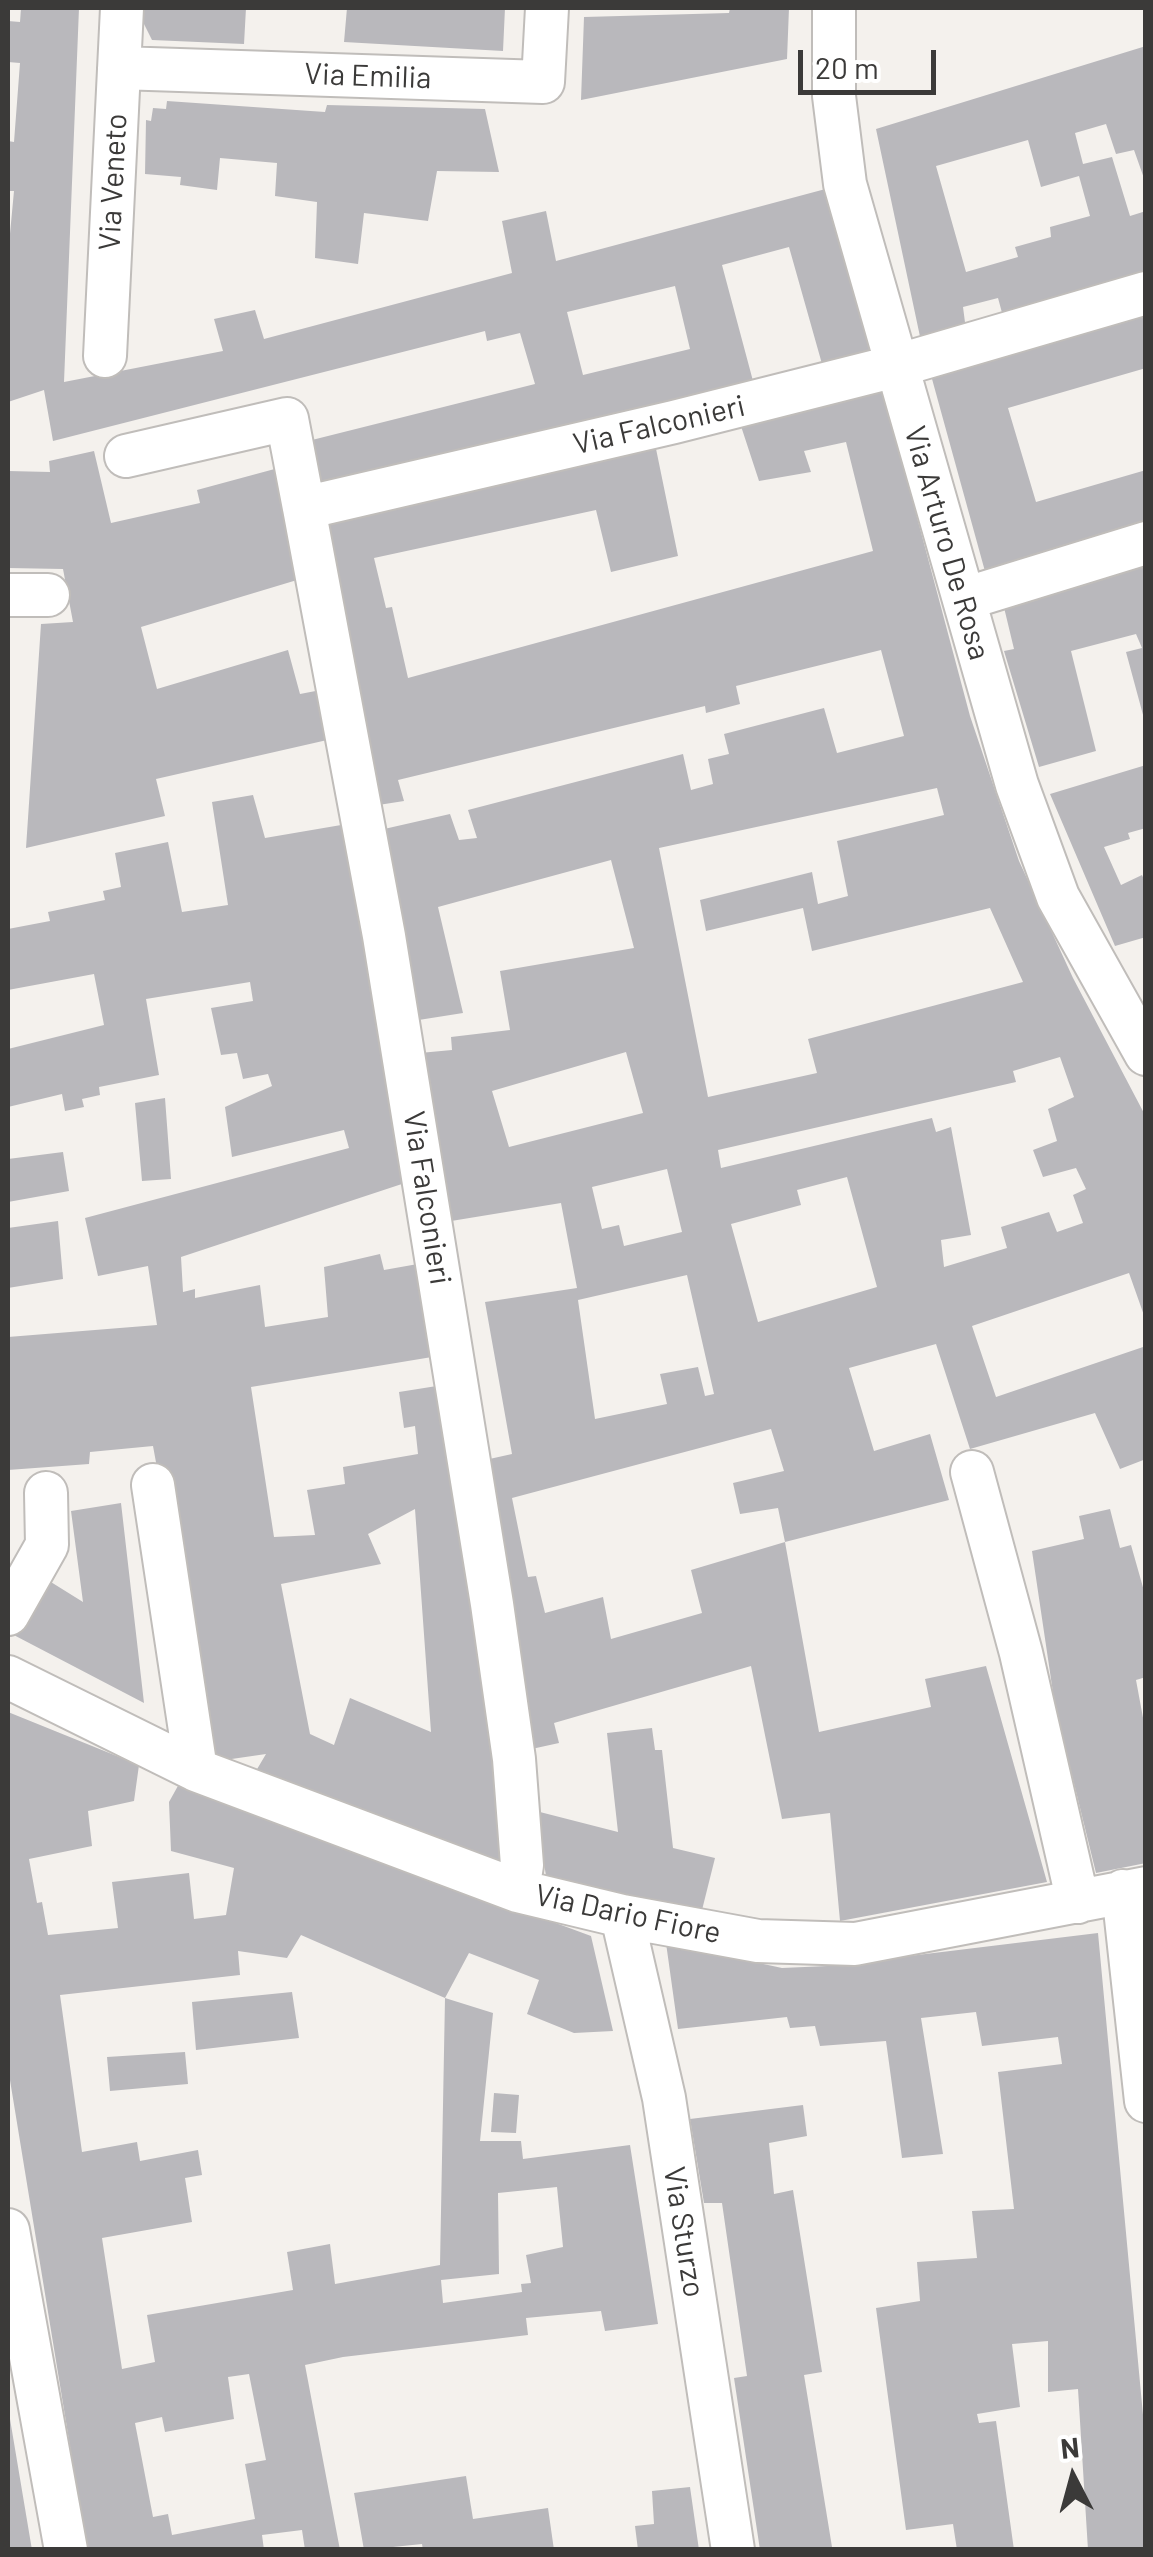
<!DOCTYPE html>
<html>
<head>
<meta charset="utf-8">
<style>
  body { margin:0 }
  #map { position:relative; width:1153px; height:2557px; overflow:hidden; background:#f4f1ed; font-family:Barlow,sans-serif }
  canvas { display:block }
  .frame { position:absolute; inset:0; border:10px solid #3b3a39; pointer-events:none }
  .north { position:absolute; left:1023px; top:2427px; width:100px; height:100px; -webkit-text-stroke:8px #fff; paint-order:stroke; rotate:354deg; font-size:28px; font-weight:700; line-height:40px; text-align:center; color:#3b3a39 }
  .north::after { content:''; display:block; margin:auto; width:35px; height:45px; background:#3b3a39; clip-path:polygon(50% 0,100% 100%,50% 72%,0 100%) }
  .scale { position:absolute; left:798px; top:50px; width:138px; height:45px; box-sizing:border-box; border:5px solid #3b3a39; border-top:0; padding-left:12px; font-size:30px; line-height:35px; white-space:nowrap; color:#3b3a39; -webkit-text-stroke:8px #fff; paint-order:stroke }
</style>
</head>
<body>
<div id="map">
<canvas width="1153" height="2557"></canvas>
<div class="frame"></div>
<div class="north">N</div>
<div class="scale">20 m</div>
</div>
<script>
const context = document.querySelector('canvas').getContext('2d');
context.lineJoin = 'round';
function fillPath(path, color) { context.fillStyle = color; context.fill(path, 'evenodd'); }
function strokePath(path, color, width, dash) { context.strokeStyle = color; context.lineWidth = width; context.lineCap = dash ? 'butt' : 'round'; context.setLineDash(dash || []); context.stroke(path); }
function drawText(font, color, halo, rows, align = 'center') {
  context.font = font + ' Barlow,sans-serif'; context.lineWidth = 8; context.setLineDash([]); context.textBaseline = 'middle'; context.strokeStyle = halo; context.fillStyle = color; for (const [text, x, y, turn = 0] of rows) {
    context.save(); context.translate(x, y); context.rotate((+turn || 0) * Math.PI / 180); context.textAlign = isNaN(turn) ? turn : align; if (halo) context.strokeText(text, 0, 0); context.fillText(text, 0, 0); context.restore();
  }
}
fillPath(new Path2D(`
  M21,8H79L64,382L223,351L214,319L255,310L264,339L512,273L502,221L546,211L556,261L833,187L877,360L824,371L789,247L722,265L753,381L317,493L308,441L535,384L520,333L487,341L485,331L53,441L44,390L8,402V255L14,191H8V141L14,142L20,63L8,62V21L20,22ZM675,286L690,349L583,375L567,312Z
  M143,8H246L244,44L152,40L142,20Z
  M347,8H505L503,51L344,42Z
  M730,8H789L787,59L581,100L584,17L729,13Z
  M1146,46V184L1134,150L1116,154L1106,124L1075,133L1083,164L1112,157L1130,216L1146,211V278L1004,320L998,298L963,307L966,330L922,346L876,129ZM1028,140L1041,187L1079,176L1090,216L1050,227L1051,237L1015,247L1018,257L966,272L936,166Z
  M167,101L325,112L327,105L485,109L499,172L437,171L428,221L364,213L358,264L315,258L317,202L275,196L277,163L220,158L217,190L180,185L181,177L145,174L146,120L151,121L153,108L166,109Z
  M1146,302V368L1008,408L1036,502L1146,470V529L986,575L929,368Z
  M881,382L970,716L1019,861L1073,978L1146,1117V1321L1129,1273L972,1326L996,1397L1146,1346V1459L1120,1469L1095,1413L970,1449L936,1344L849,1368L874,1451L930,1434L949,1500L785,1542L778,1508L740,1514L733,1483L784,1471L771,1429L512,1498L528,1577L536,1576L545,1613L603,1597L611,1639L702,1613L691,1570L785,1542L819,1732L931,1707L925,1679L986,1666L1047,1882L840,1921L830,1813L782,1819L751,1666L554,1723L559,1743L527,1750L476,1462L512,1454L485,1302L577,1288L561,1203L439,1223L409,1054L452,1050L451,1037L510,1030L500,971L634,948L611,860L438,907L463,1013L406,1022L371,832L450,814L459,840L477,838L468,810L683,754L691,790L713,784L708,759L729,754L724,734L824,708L837,753L904,736L881,650L736,686L740,704L706,713L705,706L398,780L404,801L372,806L320,515L654,439L678,556L611,572L596,510L374,558L386,608L392,607L408,678L873,551L846,442L804,451L811,472L759,481L739,420ZM937,788L944,815L837,841L848,896L818,904L812,872L700,900L706,931L803,908L812,951L990,908L1023,982L808,1039L817,1073L708,1097L659,848ZM626,1052L643,1113L509,1147L492,1091ZM1060,1057L1074,1097L1048,1109L1057,1141L1033,1150L1043,1177L1076,1168L1086,1189L1073,1195L1083,1223L1057,1232L1049,1212L1001,1227L1007,1248L944,1267L941,1240L971,1235L951,1127L936,1132L932,1118L721,1168L718,1150L1016,1082L1013,1071ZM667,1169L682,1232L624,1246L619,1225L602,1229L592,1187ZM847,1177L877,1287L758,1322L731,1224L801,1205L797,1190ZM687,1275L714,1394L705,1396L698,1367L660,1374L667,1404L595,1419L578,1300Z
  M94,451L111,523L200,503L197,490L282,467L307,577L141,627L157,689L288,650L300,694L326,689L336,738L156,779L165,816L26,848L41,624L73,622L63,569L8,568V471L50,472L49,461Z
  M1146,554V726L1126,652L1142,648L1136,634L1071,651L1096,751L1039,767L1004,651L1014,649L1001,595Z
  M1146,765V828L1128,833L1130,839L1104,847L1121,885L1142,875L1146,884V937L1115,946L1050,794Z
  M253,795L265,838L347,824L417,1179L181,1257L183,1292L195,1289V1298L260,1285L265,1327L328,1317L324,1267L380,1254L384,1270L429,1262L444,1355L251,1387L274,1537L315,1535L307,1490L345,1484L343,1467L418,1454L415,1426L404,1428L399,1392L443,1385L502,1773L501,1868L253,1776L266,1754L211,1762L153,1446L90,1452L89,1464L8,1470V1337L157,1325L148,1266L98,1276L85,1218L349,1148L344,1130L232,1157L225,1107L272,1086L268,1074L243,1079L237,1053L221,1055L211,1008L253,1001L250,982L146,999L159,1075L99,1087L100,1095L82,1099L84,1107L65,1111L62,1094L8,1107V1049L104,1025L94,974L8,990V929L50,921L48,912L105,900L103,891L121,887L115,853L168,842L182,912L228,905L212,802ZM415,1509L431,1732L350,1698L334,1745L310,1734L281,1584L381,1564L368,1534Z
  M165,1098L171,1179L142,1181L135,1103Z
  M63,1152L69,1191L8,1202V1159Z
  M58,1221L63,1279L8,1288V1228Z
  M121,1503L144,1703L8,1632L38,1574L83,1602L71,1511Z
  M1110,1509L1120,1548L1131,1545L1146,1598V1677L1136,1680L1146,1734V1863L1096,1873L1055,1706L1032,1551L1084,1539L1079,1516Z
  M8,1712L139,1765L134,1801L88,1811L92,1846L29,1859L37,1903L42,1902L48,1935L118,1928L112,1882L189,1873L194,1919L226,1915L234,1868L171,1851L169,1802L179,1784L591,1936L613,2031L574,2033L527,2014L539,1980L469,1953L445,1998L301,1935L287,1958L238,1951L240,1975L60,1995L82,2152L137,2142L140,2161L198,2150L202,2175L185,2178L192,2222L102,2238L122,2369L155,2362L147,2315L293,2290L287,2252L330,2244L335,2284L440,2265L445,1998L493,2013L480,2141H521L523,2159L630,2145L658,2324L605,2331L601,2311L526,2318L528,2335L343,2357L305,2365L340,2550H305L302,2530L262,2535L264,2550H87L8,2068ZM557,2187L563,2247L526,2255L531,2283L521,2284L522,2292L443,2303L441,2280L499,2274L498,2193ZM249,2374L266,2460L245,2464L255,2519L172,2535L168,2514L153,2517L135,2423L162,2417L165,2432L234,2419L228,2377Z
  M652,1728L655,1750H662L673,1848L715,1858L701,1914L546,1876L536,1811L618,1832L607,1733Z
  M1098,1933L1146,2447V2550H1088L1078,2389L1048,2392V2341L1012,2344L1020,2407L977,2414L979,2423L996,2421L1014,2550H957L953,2524L906,2530L876,2308L920,2301L917,2262L977,2258L972,2211L1014,2209L998,2072L1062,2064L1058,2037L982,2046L976,2012L921,2018L943,2154L902,2158L886,2041L820,2046L815,2026L790,2028L787,2017L678,2029L666,1943L782,1968L827,1966Z
  M292,1992L299,2038L196,2050L192,2002Z
  M185,2052L188,2084L110,2091L107,2057Z
  M494,2093L519,2095L516,2133L491,2132Z
  M803,2105L807,2136L769,2143L774,2194L793,2190L822,2372L804,2375L832,2547L760,2550L734,2378L747,2376L722,2203H704L690,2119Z
  M8,2419H10L32,2550H8Z
  M466,2476L473,2519L548,2508L554,2550H423L422,2544L364,2550L354,2493Z
  M690,2487L699,2550H638L635,2526L654,2524L652,2491Z`), '#b9b8bc');
const minor = new Path2D(`
  M834,8V96L845,184L1017,785L1058,897L1146,1054
  M119,68L543,82L547,8
  M105,356L122,8
  M126,456L287,419L304,508
  M8,595H48
  M964,599L1146,543
  M972,1472L1021,1653L1078,1902
  M153,1485L196,1770
  M8,1614L47,1545L46,1493
  M8,1677L196,1770L518,1891L622,1916L758,1941L855,1944L1146,1888
  M518,1891L522,1865L514,1759L492,1604L384,936L304,508L674,422L896,366L1146,293
  M1123,1891L1146,2101
  M622,1916L664,2098L733,2550
  M8,2230L66,2550`);
strokePath(minor, '#c0bdba', 46);
strokePath(minor, '#fff', 42);
drawText('30px', '#3b3a39', '#fff', [
  ["Via Emilia",368,76,2],
  ["Via Veneto",113,182,-87],
  ["Via Falconieri",659,425,-13],
  ["Via Arturo De Rosa",947,543,74],
  ["Via Falconieri",427,1198,81],
  ["Via Dario Fiore",628,1914,12],
  ["Via Sturzo",684,2232,81]
]);
</script>
</body>
</html>
